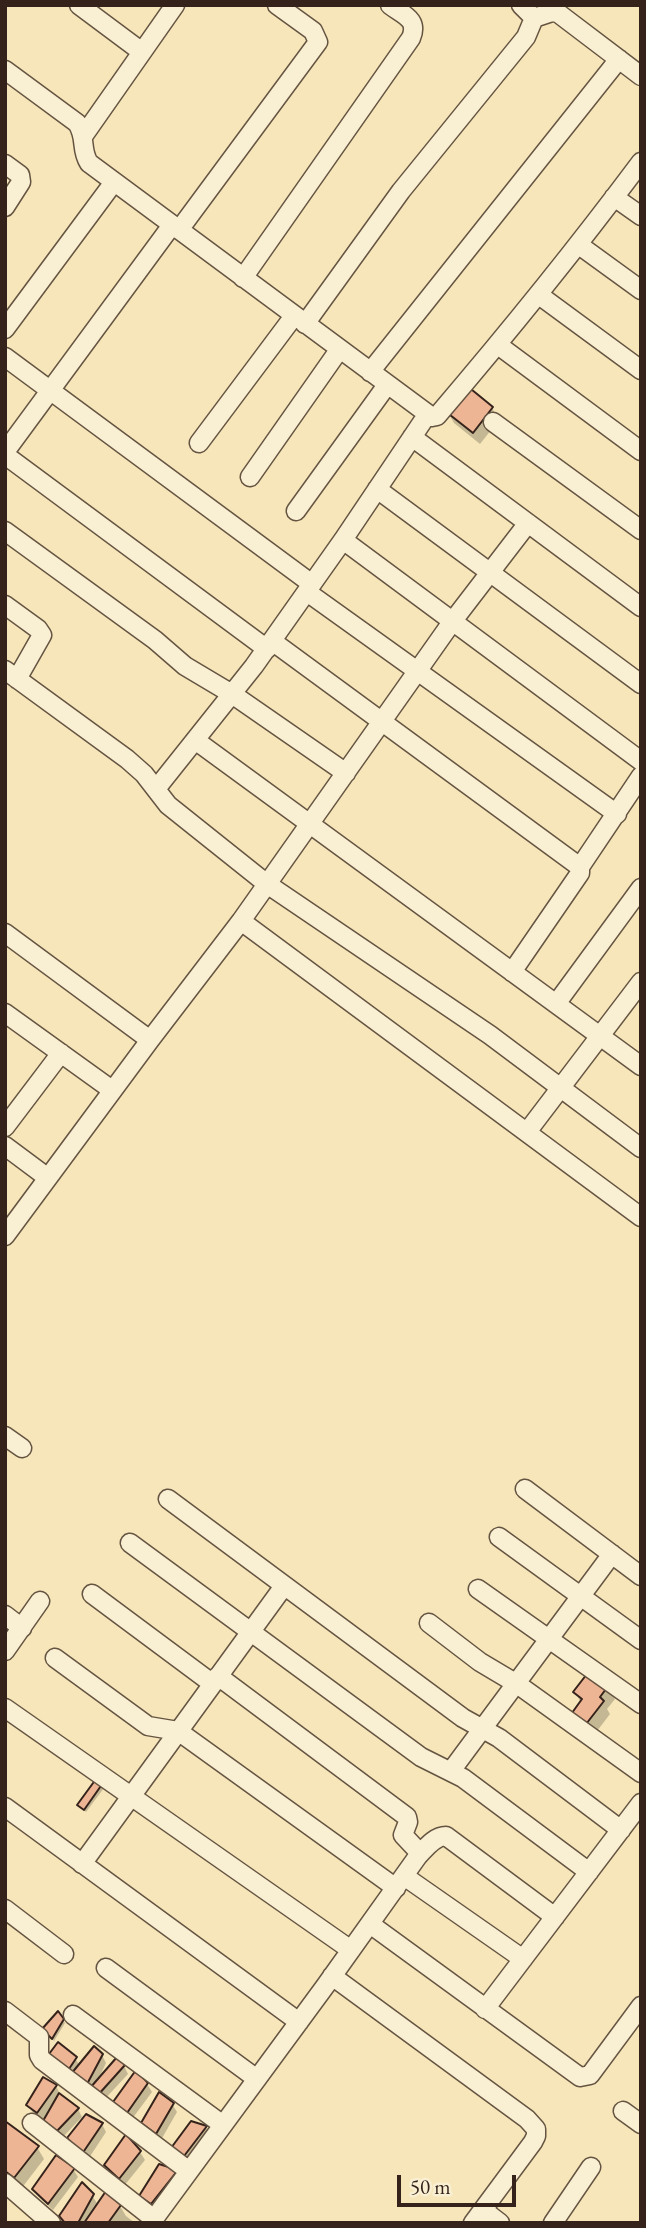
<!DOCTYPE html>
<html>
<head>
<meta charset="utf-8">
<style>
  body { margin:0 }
  #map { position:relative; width:646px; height:2228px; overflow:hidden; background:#f6e6b9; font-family:"EB Garamond",serif }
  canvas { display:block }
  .frame { position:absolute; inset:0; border:7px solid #35231b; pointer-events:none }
  .scale { position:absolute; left:397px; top:2175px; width:119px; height:32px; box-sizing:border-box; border:4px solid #35231b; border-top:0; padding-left:9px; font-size:21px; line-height:24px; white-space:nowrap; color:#35231b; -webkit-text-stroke:5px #f9efd2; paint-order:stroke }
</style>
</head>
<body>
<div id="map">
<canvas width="646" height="2228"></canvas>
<div class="frame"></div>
<div class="scale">50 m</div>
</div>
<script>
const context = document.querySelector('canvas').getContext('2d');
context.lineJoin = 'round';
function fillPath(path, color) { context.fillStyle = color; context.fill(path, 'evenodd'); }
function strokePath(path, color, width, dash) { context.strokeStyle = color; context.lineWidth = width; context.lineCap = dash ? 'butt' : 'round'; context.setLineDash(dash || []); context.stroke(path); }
fillPath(new Path2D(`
  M492,408L499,420L480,444L454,423L447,411Z
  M608,1687L615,1699L607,1709L610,1714L591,1739L581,1703L575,1692Z
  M102,1784L104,1788L86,1812L79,1806Z
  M58,2013L65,2023L54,2041L46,2033Z
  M102,2055L106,2063L99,2078L124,2066L128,2074L103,2101L53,2066L75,2058L80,2066Z
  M147,2084L152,2092L132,2119L119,2110L115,2102Z
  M56,2086L60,2094L78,2109L82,2117L62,2138L49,2129L43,2118L42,2120L33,2113L28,2105Z
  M172,2104L177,2112L161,2140L148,2131L143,2123Z
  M5,2123L37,2147L44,2159L21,2189L5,2176Z
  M191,2123L206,2128L211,2135L186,2166L178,2156Z
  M102,2124L106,2132L87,2161L74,2146Z
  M140,2152L145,2160L124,2186L110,2173L106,2165Z
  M73,2169L78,2177L53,2210L39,2197L34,2189Z
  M177,2171L181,2179L156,2211L145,2204L141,2196Z
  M92,2195L98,2205L120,2206L126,2216L135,2223H65Z`), '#0003');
const building = new Path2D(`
  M466,385L493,407L473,433L445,411Z
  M590,1670L609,1685L600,1697L604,1701L583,1728L569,1717L582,1699L573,1692Z
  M96,1779L103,1783L84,1810L77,1805Z
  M58,2011L64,2019L52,2039L42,2029Z
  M58,2042L77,2057L67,2072L46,2058Z
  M94,2046L103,2054L86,2086L71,2074Z
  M117,2057L125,2065L98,2095L90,2088Z
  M136,2070L148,2083L127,2113L113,2102Z
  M43,2077L57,2085L37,2113L26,2105Z
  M159,2092L174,2103L156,2134L141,2123Z
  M59,2093L79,2108L57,2131L43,2121Z
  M86,2114L103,2123L82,2154L67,2138Z
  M5,2121L39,2146L14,2178L5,2171Z
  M191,2121L207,2126L181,2160L171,2148Z
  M126,2134L141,2151L119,2179L104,2165Z
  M56,2155L75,2168L48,2204L32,2189Z
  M159,2164L178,2170L151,2204L139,2196Z
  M82,2182L94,2194L78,2223H65L59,2216Z
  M106,2191L121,2205L108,2223H84Z`);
fillPath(building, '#edb594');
strokePath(building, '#35231b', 2);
const street = new Path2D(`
  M79,5L142,52
  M534,18L552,12L558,13L641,76
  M5,70L77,123C87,138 80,149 89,163L432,417L437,416C508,333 576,249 641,162
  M84,135L175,5
  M5,164L20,175L21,182L5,207
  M614,197L641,216
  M179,230L318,42L313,31L277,5
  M579,245L641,290
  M243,278L411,38C419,19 403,15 390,5
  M539,295L641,370
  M305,324L401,191L526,37L534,18L521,5
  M5,329L114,182
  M498,345L641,451
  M5,357L312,584
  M370,372L619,59
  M493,422L641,530
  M412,437L641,607
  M199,443L294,316
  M5,452L172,225
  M5,455L267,649
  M250,477L339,350
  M377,489L641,684
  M296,511L387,385
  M5,531L155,640L185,666L232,694L346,773
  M343,540L641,761
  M307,592L617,814
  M5,605L38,629L42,635L17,679
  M272,641L580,867V873L512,972
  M5,670L127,759L144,774L168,805L267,884L490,1035L641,1148
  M195,740L641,1066
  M156,789L254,666L343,540L427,415
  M580,867L641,776
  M241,921L641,1217
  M5,933L150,1040
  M556,1004L641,888
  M5,1013L112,1090
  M5,1127L61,1053
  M527,1132L641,982
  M5,1146L48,1178
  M5,1236L150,1040L241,921L452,622L528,523
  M5,1436L22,1448
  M525,1489L641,1576
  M168,1499L463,1718L499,1738L621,1830
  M499,1537L641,1640
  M130,1543L421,1757L463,1778L589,1872
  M478,1589L641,1704
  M92,1594L213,1684
  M5,1615L22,1628
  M429,1623L480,1662L517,1684L641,1773
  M5,1651L40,1601
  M55,1658L148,1726L178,1731L396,1888
  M5,1708L351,1950
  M451,1771L612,1554
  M5,1807L299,2022
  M418,1856C425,1849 434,1836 446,1836L555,1917
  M82,1864L284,1586
  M404,1876L523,1959
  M5,1909L64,1954
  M370,1924L580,2077L590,2075L641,2006
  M106,1968L257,2079
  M332,1976L527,2119L536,2129V2136L533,2142L473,2223
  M485,2009L641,1803
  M5,2011L39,2037V2055L42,2060L189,2171
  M73,2015L223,2125
  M623,2111L641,2124
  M32,2123L154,2219
  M5,2183L51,2223
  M483,2210L500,2223
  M151,2223L326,1985L418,1856V1851L403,1835L408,1822L407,1817L218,1676
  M553,2223L591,2167`);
strokePath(street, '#655442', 21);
strokePath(street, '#f9efd2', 18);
</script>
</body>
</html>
